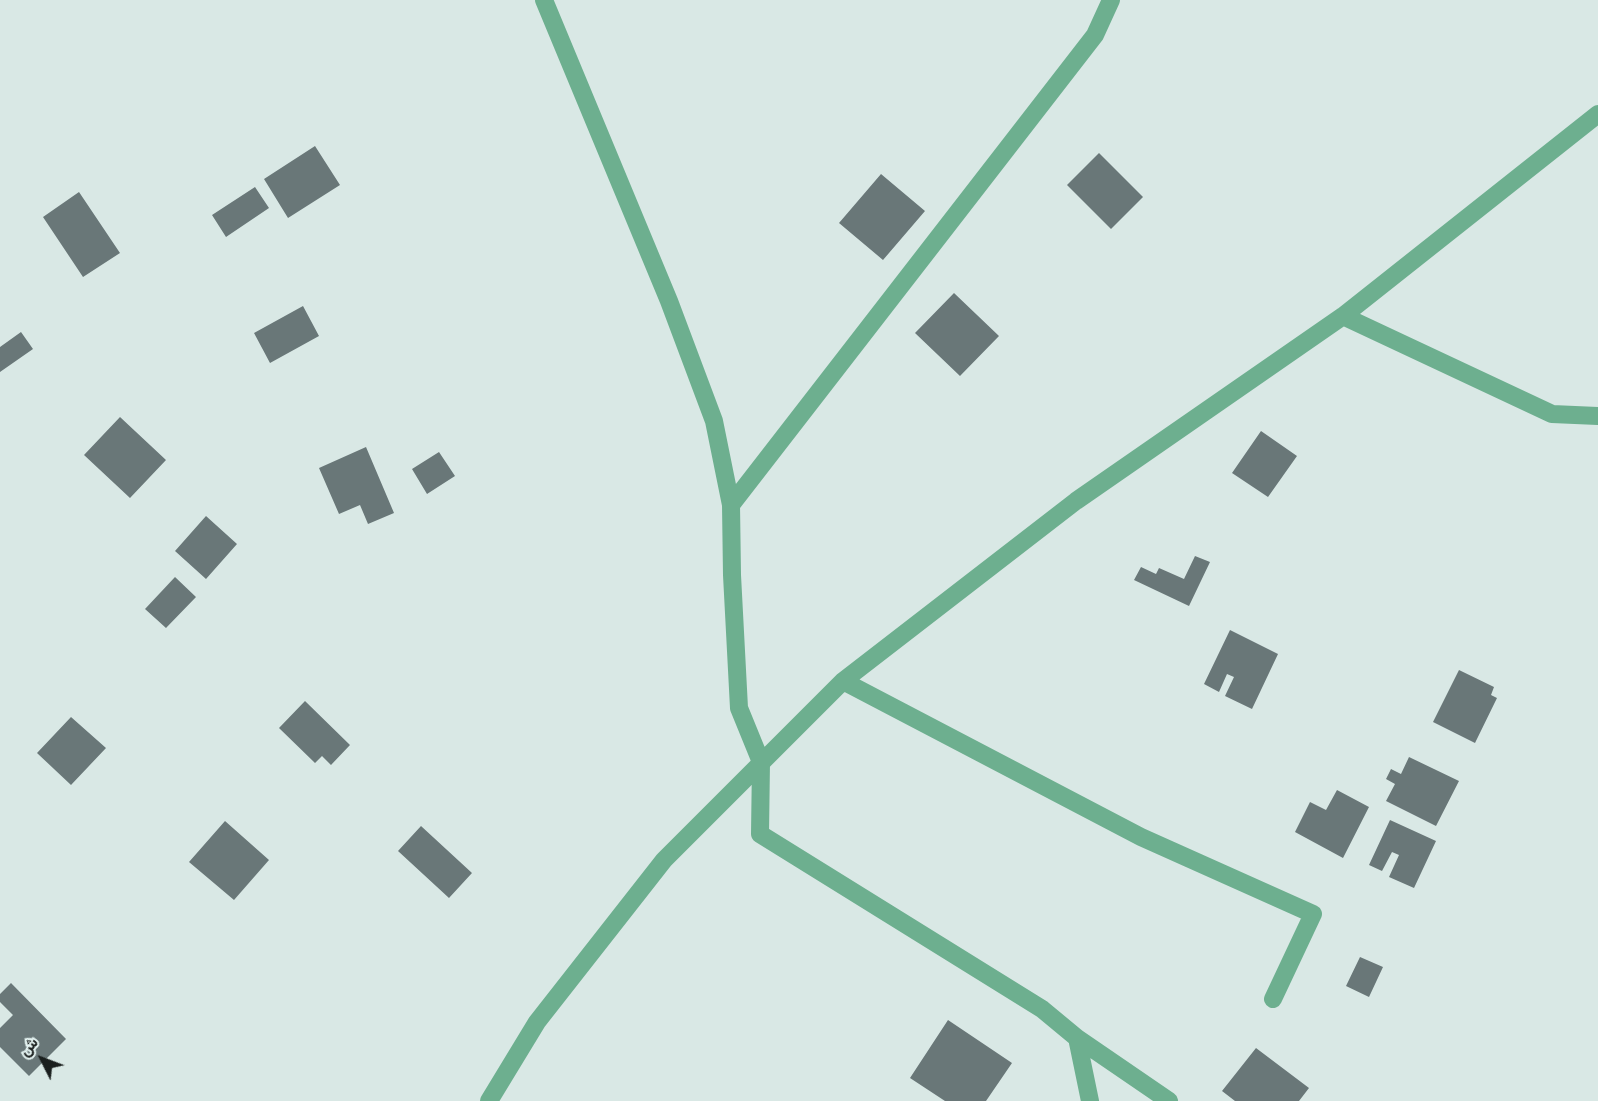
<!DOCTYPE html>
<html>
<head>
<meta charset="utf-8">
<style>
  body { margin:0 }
  #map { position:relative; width:1598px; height:1101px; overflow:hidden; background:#d9e8e5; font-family:Bitter,Vazirmatn,serif }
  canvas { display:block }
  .north { position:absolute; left:12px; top:1029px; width:60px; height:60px; -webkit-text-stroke:4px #e6f5f3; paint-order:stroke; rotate:312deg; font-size:16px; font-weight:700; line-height:24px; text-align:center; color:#1a1f1e }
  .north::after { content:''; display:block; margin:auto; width:21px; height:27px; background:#1a1f1e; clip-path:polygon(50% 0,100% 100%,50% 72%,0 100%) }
</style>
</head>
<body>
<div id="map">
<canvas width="1598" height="1101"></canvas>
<div class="north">ش</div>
</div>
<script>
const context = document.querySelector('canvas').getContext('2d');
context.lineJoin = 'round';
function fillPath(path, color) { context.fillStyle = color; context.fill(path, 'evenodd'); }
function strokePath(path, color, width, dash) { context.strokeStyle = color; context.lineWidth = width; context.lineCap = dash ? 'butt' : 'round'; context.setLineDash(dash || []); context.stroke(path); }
fillPath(new Path2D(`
  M315,146L340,185L288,218L264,179Z
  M1099,153L1143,197L1111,229L1067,185Z
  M881,174L925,211L883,260L839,223Z
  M255,187L269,208L226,237L212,215Z
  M79,192L120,253L83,277L43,217Z
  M954,293L999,336L960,376L915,333Z
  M303,306L319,336L270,363L254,333Z
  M21,332L33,349L0,372V347Z
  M120,417L166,460L130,498L84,455Z
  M1261,431L1297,456L1268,497L1232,473Z
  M366,447L394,513L368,524L360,505L339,514L319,468Z
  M439,452L455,476L427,494L412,469Z
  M206,516L237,544L206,579L175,551Z
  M1195,556L1210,562L1189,606L1134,580L1141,567L1156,574L1159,568L1184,579Z
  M175,577L196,597L166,628L145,609Z
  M1230,630L1278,654L1252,709L1225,696L1234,677L1227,674L1219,692L1204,684Z
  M1459,670L1494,687L1491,695L1497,698L1475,743L1433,722Z
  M305,701L350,745L331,765L322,756L315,763L279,728Z
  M71,717L106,748L71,785L37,753Z
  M1409,757L1459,781L1436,826L1386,801L1395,784L1386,779L1391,769L1401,774Z
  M1337,790L1369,807L1343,858L1295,832L1310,802L1326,810Z
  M1390,820L1436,841L1414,888L1389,877L1399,855L1392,852L1382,871L1369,865Z
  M225,821L269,860L234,900L189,862Z
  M421,826L472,873L449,898L398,851Z
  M1360,957L1383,967L1369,997L1346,986Z
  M11,983L66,1039L29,1076L0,1047V1028L13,1015L0,1002V994Z
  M948,1020L1012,1063L986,1101H945L910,1078Z
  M1256,1048L1309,1088L1299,1101H1235L1222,1091Z`), '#697778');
strokePath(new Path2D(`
  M544,0L669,301L714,421L731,505L732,575L739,708L761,762L760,834L1042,1009L1077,1038L1090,1101
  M1343,316L1552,414L1598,416
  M731,505L1095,35L1111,0
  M843,681L1141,837L1313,914L1273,999
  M1077,1038L1169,1101
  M489,1101L537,1022L664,860L843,681L1076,501L1343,316L1598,114`), '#6daf8f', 18);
</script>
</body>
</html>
